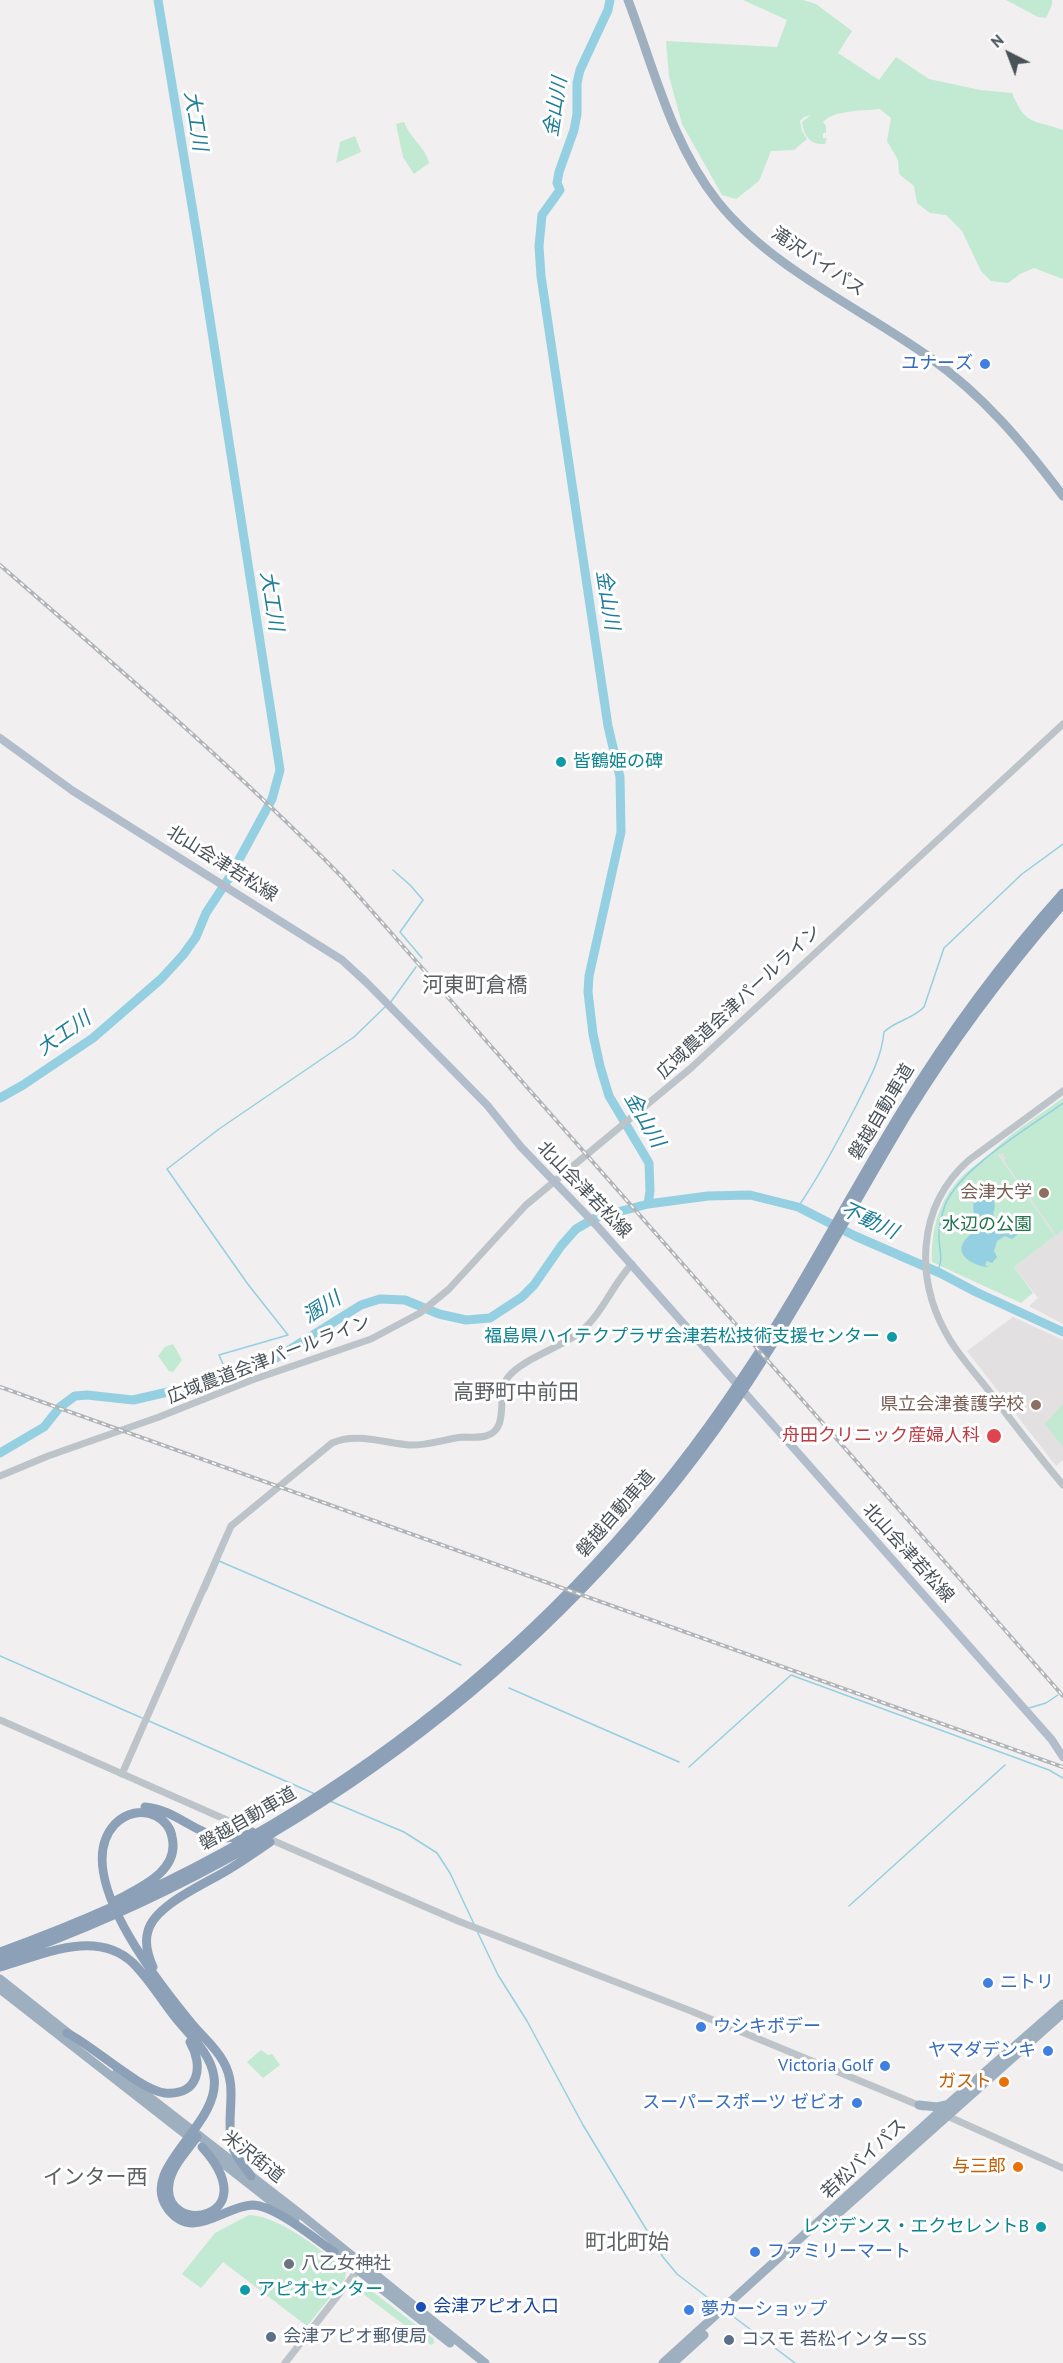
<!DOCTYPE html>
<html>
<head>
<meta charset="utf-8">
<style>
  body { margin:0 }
  #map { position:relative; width:1063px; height:2363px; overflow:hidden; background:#f1efef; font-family:"PT Sans",sans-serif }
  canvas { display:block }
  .north { position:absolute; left:979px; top:24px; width:60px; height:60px; -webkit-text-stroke:4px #fff; paint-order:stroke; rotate:318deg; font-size:16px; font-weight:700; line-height:24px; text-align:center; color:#495159 }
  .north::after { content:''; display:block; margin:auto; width:21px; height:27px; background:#495159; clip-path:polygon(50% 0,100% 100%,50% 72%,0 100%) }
</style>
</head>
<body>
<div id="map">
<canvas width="1063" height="2363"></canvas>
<div class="north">N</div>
</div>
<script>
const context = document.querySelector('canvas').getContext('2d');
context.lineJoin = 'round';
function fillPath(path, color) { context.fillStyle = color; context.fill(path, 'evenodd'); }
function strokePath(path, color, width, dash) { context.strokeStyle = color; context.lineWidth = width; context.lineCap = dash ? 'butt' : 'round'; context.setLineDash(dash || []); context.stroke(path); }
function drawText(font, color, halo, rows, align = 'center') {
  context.font = font + ' "PT Sans","Noto Sans JP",sans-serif'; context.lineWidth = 6; context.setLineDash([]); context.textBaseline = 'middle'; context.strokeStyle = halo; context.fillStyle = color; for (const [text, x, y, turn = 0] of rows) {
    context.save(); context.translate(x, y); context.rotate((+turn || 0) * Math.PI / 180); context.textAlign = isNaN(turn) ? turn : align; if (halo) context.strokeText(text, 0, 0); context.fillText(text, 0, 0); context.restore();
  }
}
fillPath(new Path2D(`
  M1063,1101V1324L1029,1306L1038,1298L1014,1267L1055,1236L995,1149Z
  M1013,1317L1063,1340V1460L1056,1466L967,1351Z`), '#e2e0e0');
fillPath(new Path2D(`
  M743,0H803L816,4L852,31L838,53L879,80L896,57L929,79L980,90L1012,93C1026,126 1032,119 1063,130V279L1034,268L1020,274L1008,283L991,281L981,271L962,231L946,215L930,213L917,203L914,186L899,174L898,160L887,141L891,118L880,109C861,111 834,110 823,122L826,126V133H823V138H827L825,144C810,145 804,136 802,122L811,115L804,117L800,121L802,131L807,139L794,150L771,151L759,181L736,199L722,195L682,124L669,76L666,41L777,47L787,20Z
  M1006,0H1052V5L1046,18L1038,17Z
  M404,122C410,138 426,148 429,163L414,174L403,157L396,124Z
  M355,136L361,152L336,163L340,142Z
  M1063,1098V1230L1056,1235L1004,1160L1007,1158L1003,1155L1005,1153L998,1154L1055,1236L1014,1267L1033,1293L1021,1303L932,1262C931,1227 940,1195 968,1171C976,1164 986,1158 993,1151C1013,1131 1040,1115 1063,1098Z
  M173,1344L182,1360L173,1372L169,1371L158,1356L165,1347Z
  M1063,1404V1447L1045,1424Z
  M261,2050L268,2055L272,2054L280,2065L263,2078L247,2062Z
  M249,2215C282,2217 320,2250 346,2270L345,2279L307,2326L223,2262L201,2288L182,2274L215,2233Z
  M364,2285L434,2339V2343L431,2345L362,2293L358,2288Z`), '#c2e9d2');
fillPath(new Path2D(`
  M985,1192C994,1196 997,1204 993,1214C999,1231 1011,1223 1022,1231L1012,1239L1005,1236L997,1241L994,1251L997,1257L992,1263L987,1261L985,1265L989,1267C977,1267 952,1256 965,1240C968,1236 973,1233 976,1229C977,1215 965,1198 985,1192Z`), '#94d0e1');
strokePath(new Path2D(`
  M393,870L410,885L423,900L400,932L422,958
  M390,1003L416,967
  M798,1207C820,1175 838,1141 856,1106C868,1081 881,1061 884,1032C895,1021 913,1019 924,1007L944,948L1022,874L1063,844
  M937,1272C944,1260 939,1250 939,1236C939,1226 942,1214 945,1205C961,1167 1029,1128 1063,1103
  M227,1373L219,1355L288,1335L247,1283L167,1169L219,1129L354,1037L386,1006
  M206,1591L219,1561L461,1665
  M0,1656L142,1718
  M509,1688L679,1762
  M1029,1708L1046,1703L1058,1695
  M149,1721L315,1794
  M689,1767L791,1675L1049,1770L1063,1778
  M330,1801L404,1832L437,1853L450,1873L474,1924
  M849,1906L1005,1765
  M477,1931L498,1975L527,2021L583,2125L663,2257L677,2274L720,2307
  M726,2311L795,2363`), '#94d0e1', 1.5);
strokePath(new Path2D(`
  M610,0L608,10L580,70L577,83V114L574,130L559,172L557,183L560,190L542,215L539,246L541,276L608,726L620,777L621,832L589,976L588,992L593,1034L600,1066L609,1096L649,1163L650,1191L648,1204
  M0,1098L23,1085L93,1038L161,979L183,955L196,937L206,913L229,878L272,799L280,770L198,242L158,0
  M0,1453L44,1427L60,1407L75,1396L87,1395L133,1400L211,1382L227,1373L276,1358L361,1305L380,1299L405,1300L439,1314L466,1320L490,1318L522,1297L534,1285L561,1246L576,1229L595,1218L648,1204L708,1196L750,1195L798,1207L855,1236L940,1273L976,1292L1063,1332`), '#94d0e1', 9);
strokePath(new Path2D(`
  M1063,1091L969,1160C916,1207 914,1281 950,1340C961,1358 976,1374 989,1391C1013,1423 1038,1455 1063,1485
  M0,1476L48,1456L159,1417L252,1380L371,1339L420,1313L449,1289L526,1205L691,1068L1063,724
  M0,1720L254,1832
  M122,1774L231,1526L332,1443C356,1432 384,1443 409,1445C426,1446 445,1439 463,1437C471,1437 478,1438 486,1436C512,1428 494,1393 509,1376C523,1359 561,1347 579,1333C602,1315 612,1285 632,1264
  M267,1838L458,1921L691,2011L923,2107
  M945,2115L1063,2168
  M285,2363L361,2266`), '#bcc3c9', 7);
strokePath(new Path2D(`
  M0,738L73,791L342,960L367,983L487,1105L521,1147L598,1227L1052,1740L1063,1757`), '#b1bdca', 8);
strokePath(new Path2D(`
  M628,0C654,68 671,143 718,202C771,268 860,308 929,357C983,395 1023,443 1063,496
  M0,1979L73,2037
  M0,1989L193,2140
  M117,2072L299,2213L485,2363
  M919,2105L937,2107L946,2105
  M207,2151L295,2220
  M832,2219L1063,2013
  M329,2247L450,2343
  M663,2363L938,2113L1063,2004
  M673,2363L704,2335`), '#9eafc0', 9);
strokePath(new Path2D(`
  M145,1807C185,1810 207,1853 252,1832
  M117,1900C141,1887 180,1871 172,1837C171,1828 164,1820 156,1816C142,1809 126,1813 115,1824C70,1872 157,1981 188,2019C199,2034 214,2045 223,2061C239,2088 225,2116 232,2145C235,2156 244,2166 251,2176
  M0,1952C307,1842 563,1648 744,1375C801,1290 848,1198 902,1110C949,1033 1003,960 1063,893
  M0,1960C305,1853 571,1651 750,1380C806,1294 854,1203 907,1115C953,1040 1006,970 1063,904
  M0,1967C42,1955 96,1928 133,1963C149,1979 161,1999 175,2017C189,2035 211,2053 214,2077C221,2126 137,2168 168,2209C193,2242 224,2206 252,2205C275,2205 315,2239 334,2252
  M153,1967C148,1956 144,1944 148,1931C155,1904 208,1883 231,1868C244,1860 257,1851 270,1842
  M67,2033C92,2045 140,2090 165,2093C199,2096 204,2066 190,2042
  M197,2137C187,2151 171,2167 169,2184C161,2237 269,2221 202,2147`), '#8ca1b7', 9);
const rail = new Path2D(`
  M0,565C116,666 234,767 342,877L1063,1696
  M0,1387L1063,1767`);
strokePath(rail, '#b1b4b8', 4);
strokePath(rail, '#fff', 1.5, [4.5]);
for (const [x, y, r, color] of [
  [985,364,6,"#3f7fe0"],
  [561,762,6,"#0f9aa8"],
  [1044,1193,6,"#8d6e63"],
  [892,1337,6,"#0f9aa8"],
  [1036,1405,6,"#8d6e63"],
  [994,1436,8,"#e0444e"],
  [988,1983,6,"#3f7fe0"],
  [701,2027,6,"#3f7fe0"],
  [1048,2051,6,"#3f7fe0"],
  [885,2066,6,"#3f7fe0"],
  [1004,2082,6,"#e8710a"],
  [857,2103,6,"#3f7fe0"],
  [1018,2167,6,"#e8710a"],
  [1041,2227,6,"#0f9aa8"],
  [755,2252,6,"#3f7fe0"],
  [289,2264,6,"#6b7280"],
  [245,2290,6,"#0f9aa8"],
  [421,2307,6,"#1a4fb4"],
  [689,2310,6,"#3f7fe0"],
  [271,2337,6,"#5c6f8a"],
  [729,2340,6,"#5c6f8a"]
]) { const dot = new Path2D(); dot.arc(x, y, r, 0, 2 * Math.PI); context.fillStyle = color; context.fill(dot); strokePath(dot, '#fff', 2); }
drawText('18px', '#495159', '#fff', [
  ["滝沢バイパス",818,262,34],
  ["北山会津若松線",222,864,32],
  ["広域農道会津パールライン",739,1002,-43],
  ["磐越自動車道",882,1112,-59],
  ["北山会津若松線",584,1190,46],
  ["広域農道会津パールライン",269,1360,-21],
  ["磐越自動車道",616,1514,-49],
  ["北山会津若松線",908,1553,48],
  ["磐越自動車道",248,1819,-30],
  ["米沢街道",253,2157,38],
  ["若松バイパス",864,2159,-43]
]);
drawText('18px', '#366cbe', '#fff', [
  ["ユナーズ",973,364],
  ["ニトリ",1000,1983,"left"],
  ["ウシキボデー",713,2027,"left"],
  ["ヤマダデンキ",1036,2051],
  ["Victoria Golf",873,2066],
  ["スーパースポーツ ゼビオ",845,2103],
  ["ファミリーマート",767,2252,"left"],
  ["夢カーショップ",701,2310,"left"]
], 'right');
drawText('18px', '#0d838f', '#fff', [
  ["皆鶴姫の碑",573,762],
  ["福島県ハイテクプラザ会津若松技術支援センター",880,1337,"right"],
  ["レジデンス・エクセレントB",1029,2227,"right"],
  ["アピオセンター",257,2290]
], 'left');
drawText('18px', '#785e54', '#fff', [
  ["会津大学",1032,1193],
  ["県立会津養護学校",1024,1405]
], 'right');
drawText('18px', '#22724b', '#fff', [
  ["水辺の公園",987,1225]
]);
drawText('18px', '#be3a42', '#fff', [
  ["舟田クリニック産婦人科",980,1436]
], 'right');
drawText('18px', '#c56008', '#fff', [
  ["ガスト",992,2082],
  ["与三郎",1006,2167]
], 'right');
drawText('18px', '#5b616d', '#fff', [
  ["八乙女神社",301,2264]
], 'left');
drawText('18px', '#164399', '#fff', [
  ["会津アピオ入口",433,2307]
], 'left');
drawText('18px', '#4e5e75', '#fff', [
  ["会津アピオ郵便局",283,2337],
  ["コスモ 若松インターSS",741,2340]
], 'left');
drawText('italic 20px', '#1e7d98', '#fff', [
  ["金山川",556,107,-81],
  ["大工川",195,121,81],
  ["金山川",607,600,81],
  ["大工川",271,601,81],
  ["大工川",64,1034,-35],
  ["金山川",644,1120,60],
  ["不動川",869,1221,25],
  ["溷川",322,1308,-32]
]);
drawText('21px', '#5c5f62', '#fff', [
  ["河東町倉橋",475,986],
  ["高野町中前田",516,1393],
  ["インター西",95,2178],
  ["町北町始",627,2243]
]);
</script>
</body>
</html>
